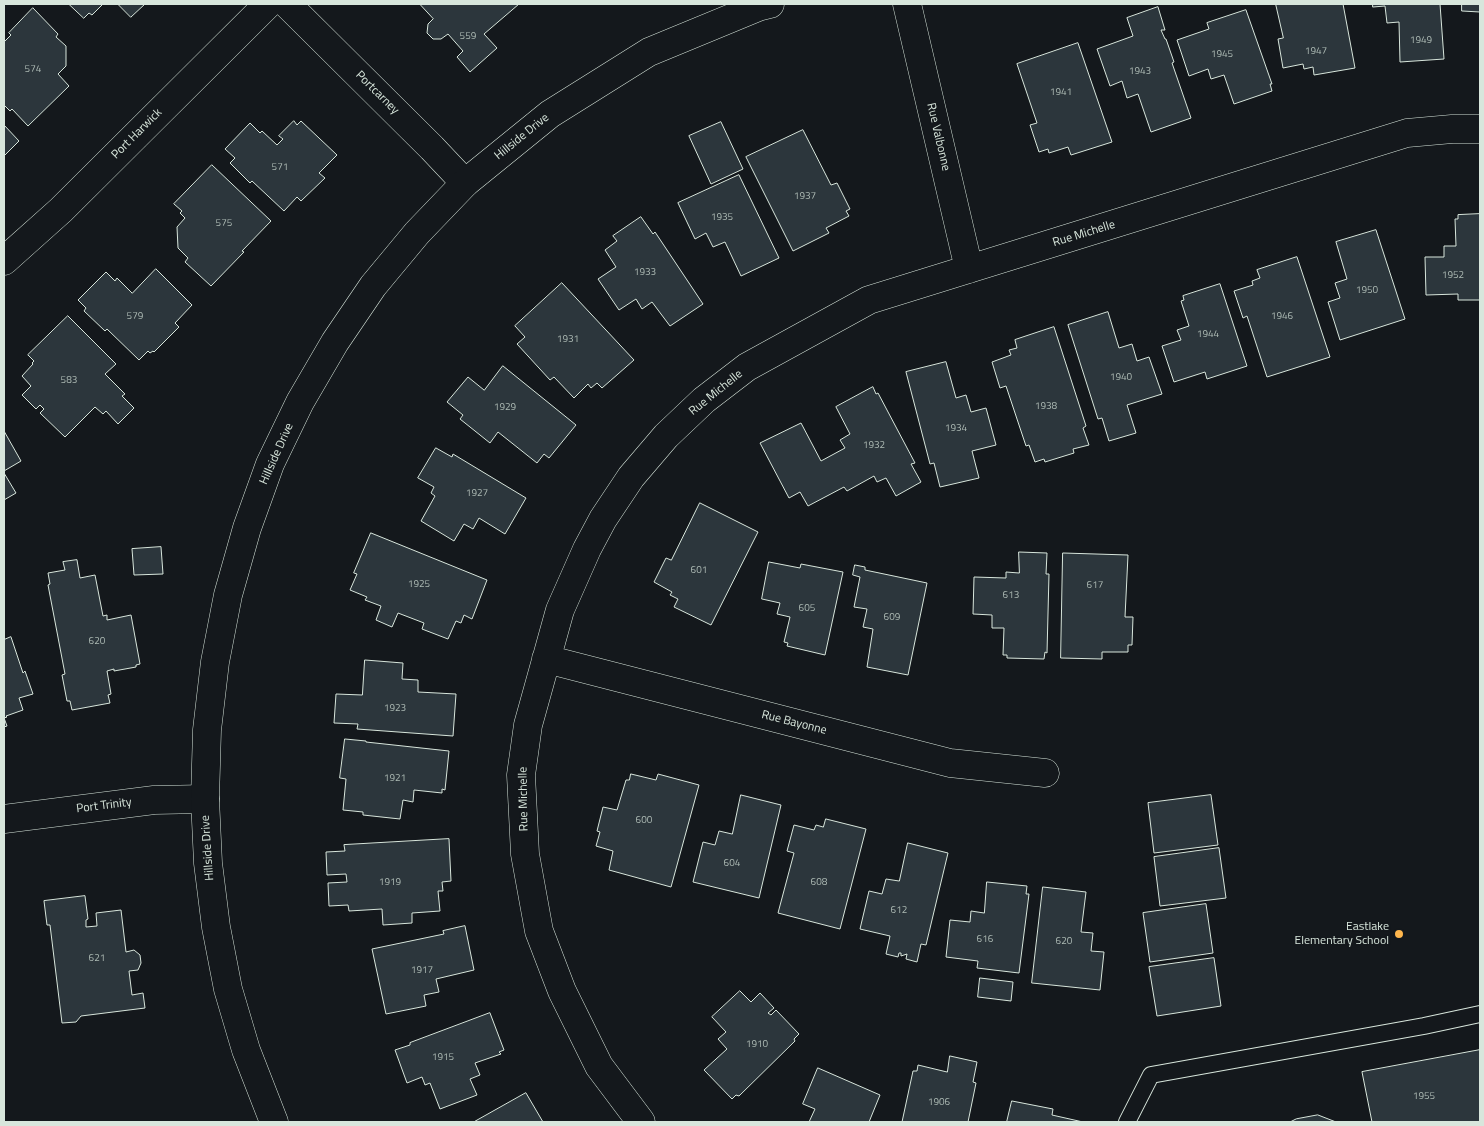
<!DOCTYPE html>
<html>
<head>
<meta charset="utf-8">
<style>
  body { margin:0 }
  #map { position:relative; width:1484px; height:1126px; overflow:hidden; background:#14181c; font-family:"Titillium Web",sans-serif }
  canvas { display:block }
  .frame { position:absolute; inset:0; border:5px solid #d8e6dc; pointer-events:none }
</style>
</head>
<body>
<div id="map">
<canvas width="1484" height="1126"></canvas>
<div class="frame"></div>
</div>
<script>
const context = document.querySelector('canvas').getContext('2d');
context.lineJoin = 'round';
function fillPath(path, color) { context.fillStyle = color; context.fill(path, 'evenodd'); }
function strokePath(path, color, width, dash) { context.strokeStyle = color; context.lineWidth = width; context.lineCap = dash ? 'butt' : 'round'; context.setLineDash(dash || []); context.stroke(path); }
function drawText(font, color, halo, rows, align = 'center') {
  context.font = font + ' "Titillium Web",sans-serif'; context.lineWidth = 4; context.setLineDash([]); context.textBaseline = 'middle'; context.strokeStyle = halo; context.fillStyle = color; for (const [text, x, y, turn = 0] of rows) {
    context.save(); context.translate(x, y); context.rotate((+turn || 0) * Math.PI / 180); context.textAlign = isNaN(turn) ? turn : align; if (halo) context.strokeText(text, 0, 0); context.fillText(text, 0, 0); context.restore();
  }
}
const building = new Path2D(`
  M69,4H103L92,15L89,13L84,18Z
  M118,4H145L131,17Z
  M420,4H519L484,34L497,48L470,72L457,57L463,51L448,34L441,39H433L427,33L428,24L433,19Z
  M1276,4H1343L1355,68L1314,75L1313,67L1304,69L1303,64L1283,68L1278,39L1283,38Z
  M1373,4H1440L1444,59L1400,62L1399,22L1387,23L1385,6L1373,7Z
  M1462,4H1480V24V12L1462,11Z
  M1158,7L1165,30H1161L1165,39H1166L1174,62L1172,63L1191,118L1151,132L1138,94L1127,98L1122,81L1110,86L1097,49L1133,36L1127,18Z
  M33,8L58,34L56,37L66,46V66L58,74L69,86L28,126L12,109L10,111L4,105V42L11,35L9,33Z
  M1246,10L1272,84H1270L1272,91L1234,104L1224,75L1211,79L1208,69L1189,76L1177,40L1209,29L1207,23Z
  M1078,43L1112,142L1071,155L1068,147L1049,153L1048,149L1039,152L1030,125L1037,123L1017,64Z
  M294,121L297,125L301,121L337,155L319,173L325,178L301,201L297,197L284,211L252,181L250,183L230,163L235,158L225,149L250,123L260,133L262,131L277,145L283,139L279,136Z
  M721,122L743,169L711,184L689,136Z
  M4,125L19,141L4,156Z
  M803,130L831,185L837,183L850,209L846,211L849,216L826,228L829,233L793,251L746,157Z
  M212,165L271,221L242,251L244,252L211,286L185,262L188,258L178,248L177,227L185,218L180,213L182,211L174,204Z
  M739,175L779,258L741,276L725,242L713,247L706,233L695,239L678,203Z
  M1480,214V300H1458V294L1426,295L1425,257H1444V246H1456L1455,219H1458V215Z
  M641,217L653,234L655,232L703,304L670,326L652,302L642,309L636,299L619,310L598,279L616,267L605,250L617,241L613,236Z
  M1376,230L1405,319L1340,340L1328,302L1340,298L1335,283L1347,279L1336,242Z
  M1297,257L1330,357L1267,377L1247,316L1243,318L1234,291L1253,285L1252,281L1260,278L1257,270Z
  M156,269L192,305L175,323L179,327L154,352L153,351L150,353L148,351L139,360L107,329L105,331L84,311L86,308L78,300L106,272L115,281L117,278L132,293Z
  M562,283L634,360L602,388L597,383L591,388L588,384L574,398L554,377L550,380L517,344L525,337L515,326Z
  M1220,284L1247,366L1207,379L1205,372L1174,382L1162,346L1181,340L1177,330L1189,326L1181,301L1184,300L1183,296Z
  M1108,312L1119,348L1132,344L1137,361L1149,357L1162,394L1127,405L1136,433L1109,441L1102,418L1098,419L1068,325Z
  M68,316L116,364L105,374L125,394L122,396L134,408L118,424L106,411L103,414L95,407L65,437L40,413L44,409L40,405L36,409L22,395L31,386L22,376L33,364L32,363L34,361L28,355Z
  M1054,327L1086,426L1083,428L1089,445L1073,449L1074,453L1045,462L1044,459L1035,462L1029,445L1026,446L1006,386L1000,388L992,362L1011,355L1009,350L1017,348L1015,340Z
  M946,362L956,398L966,395L971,412L986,408L996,445L972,451L979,478L940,487L934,463L930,464L906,372Z
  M503,366L576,425L549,458L544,454L537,463L498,432L490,443L460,419L463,415L447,402L468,377L484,390Z
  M873,387L876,394L878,393L915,463L911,464L921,482L896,496L886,478L877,482L874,476L847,491L844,487L808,506L800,492L789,498L760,443L801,423L821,461L845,448L840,440L850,434L836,407Z
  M4,431L21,461L4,471Z
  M436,448L452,457L453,454L526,498L505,534L479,518L473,529L464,524L454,541L421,521L435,496L431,493L434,487L418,478Z
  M4,473L16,493L4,500Z
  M700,503L758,532L711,625L674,607L678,599L670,595L672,592L654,582L666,558L671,560Z
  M371,533L487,580L472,619L464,615L461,623L456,621L448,639L422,629L424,623L398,613L392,627L376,620L381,606L365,600L367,597L350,590L357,574L354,573Z
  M161,547L163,574L134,575L132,549Z
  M1019,552L1047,553L1046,574H1049L1047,653L1045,652L1044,659L1007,658V655H1003L1004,628H992V615L973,614L974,577L1006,578V572L1019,573Z
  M1063,553L1128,555L1125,617H1133L1132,645H1128V652H1102V659L1061,658Z
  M77,560L80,578L95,575L103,616L107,615V620L131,615L140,664L136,665V667L114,671V669L107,671L111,694L108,695L110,703L72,710L70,701H67L62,675L65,674L48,585L50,584L48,573L65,570L63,562Z
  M769,562L800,568L801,564L843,572L825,655L787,646L788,643L784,642L790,617L777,614L780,603L762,599Z
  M855,565L865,567V570L927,583L908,675L867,667L873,629L863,627L867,609L854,607L860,577L853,575Z
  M11,637L23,673L25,671L33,694L19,698L23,710L6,716L7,717L4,718L7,726L4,727V640Z
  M365,660L403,663L402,679L418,680V692L456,694L453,736L357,729L358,724L334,723L336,694L362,695Z
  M345,739L366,741V742L449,751L445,790L442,789V793L414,790L413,802L403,800L400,819L363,815V812L343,810L346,779L340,778Z
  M631,774L656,780L658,774L699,785L671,887L609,870L613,851L596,846L600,832L597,831L603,807L617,810L626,780H629Z
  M741,795L781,805L759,898L693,882L703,842L715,845L719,831L732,834Z
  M1211,795L1218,845L1154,853L1148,803Z
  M826,819L866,829L840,929L778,913L794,853L787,851L794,825L814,830L816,825L823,827Z
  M449,839L451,881L442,882L443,891H438L440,911L412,913V923L383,925L382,909L349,911L348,905L329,906L328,883L347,882L346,874L327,875L326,852L345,851L344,845Z
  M908,843L948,853L926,945L921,944L917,962L906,959L907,954L901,956V953H899L898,957L886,954L890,936L860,929L869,891L882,894L886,879L899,881Z
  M1219,848L1226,898L1160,906L1154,857Z
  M987,882L1027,886L1026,894H1029L1019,973L977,968L978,961L946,957L950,920L970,922L971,911L984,913Z
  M1043,887L1086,892L1081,932L1093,933L1091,951L1104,952L1100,990L1032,983Z
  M85,896L88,919L86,920V927L97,926L96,913L121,910L126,952L134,950L140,955L141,963L138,970L129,971L132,995L143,993L145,1008L81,1016L76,1022L62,1023L50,925H47L44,901Z
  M1206,904L1213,953L1150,962L1143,913Z
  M465,926L474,970L436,979L439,992L424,995L426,1006L386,1014L372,949L444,934L443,931Z
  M1214,958L1221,1006L1157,1016L1149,967Z
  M980,978L1013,982L1011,1001L978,997Z
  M740,991L751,1002L760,993L774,1008L768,1013L771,1015L776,1010L799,1034L794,1039L795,1041L739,1096L736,1095L732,1099L704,1070L727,1049L718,1039L726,1032L712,1017Z
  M490,1013L504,1050L499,1052L501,1054L475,1063L480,1075L470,1079L477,1095L440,1109L430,1083L425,1085L422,1077L407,1083L395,1050L410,1045V1043Z
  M1480,1050V1122H1372L1362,1072Z
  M950,1056L977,1062L973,1082L976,1083L968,1122H902L913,1071H917L918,1065L947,1072Z
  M818,1068L880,1095L869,1122H809L815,1109L803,1104Z
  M526,1093L543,1122H474Z
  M1012,1101L1053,1109L1052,1115L1083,1122H1007Z
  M1318,1115L1336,1122H1290L1296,1119Z`);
fillPath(building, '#2c363c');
strokePath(building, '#d8e6dc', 1);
const service = new Path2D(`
  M1127,1122L1151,1075L1424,1026L1480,1014`);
const minor = new Path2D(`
  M287,4L432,148L465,183
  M907,4L969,269
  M4,261L61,210L268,4
  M546,659L950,763L1045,773
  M4,819L154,800L205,799
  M641,1122L599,1066L562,991L539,931L525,854L521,775L528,725L560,610L587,549L603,519L631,477L666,436L704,400L747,367L869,300L1407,133L1452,129H1480`);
const tertiary = new Path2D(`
  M274,1122L246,1050L228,989L216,927L208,863L205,799L207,730L215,662L228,595L247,528L270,464L300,402L335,342L373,286L417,233L465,183L550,114L649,52L758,7L770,4`);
strokePath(service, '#d8e6dc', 18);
strokePath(minor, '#d8e6dc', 29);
strokePath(tertiary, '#d8e6dc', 29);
strokePath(service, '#14181c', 16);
strokePath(minor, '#14181c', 28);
strokePath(tertiary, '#14181c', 28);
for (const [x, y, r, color] of [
  [1399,934,5,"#ffb74d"]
]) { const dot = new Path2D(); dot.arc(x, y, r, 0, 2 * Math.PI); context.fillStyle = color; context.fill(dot); strokePath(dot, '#14181c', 2); }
drawText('10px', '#adbab4', null, [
  ["559",468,37],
  ["1949",1421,41],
  ["1947",1316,52],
  ["1945",1222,55],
  ["574",33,70],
  ["1943",1140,72],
  ["1941",1061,93],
  ["571",280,168],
  ["1937",805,197],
  ["1935",722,218],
  ["575",224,224],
  ["1933",645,273],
  ["1952",1453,276],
  ["1950",1367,291],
  ["579",135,317],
  ["1946",1282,317],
  ["1944",1208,335],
  ["1931",568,340],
  ["1940",1121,378],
  ["583",69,381],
  ["1938",1046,407],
  ["1929",505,408],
  ["1934",956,429],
  ["1932",874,446],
  ["1927",477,494],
  ["601",699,571],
  ["1925",419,585],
  ["617",1095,586],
  ["613",1011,596],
  ["605",807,609],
  ["609",892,618],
  ["620",97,642],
  ["1923",395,709],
  ["1921",395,779],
  ["600",644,821],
  ["604",732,864],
  ["1919",390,883],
  ["608",819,883],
  ["612",899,911],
  ["616",985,940],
  ["620",1064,942],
  ["621",97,959],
  ["1917",422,971],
  ["1910",757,1045],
  ["1915",443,1058],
  ["1955",1424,1097],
  ["1906",939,1103]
]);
drawText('12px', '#d8e6dc', '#14181c', [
  ["Portcarney",377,93,45],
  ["Port Harwick",137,134,-45],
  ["Hillside Drive",522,137,-39],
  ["Rue Valbonne",938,137,77],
  ["Rue Michelle",1084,234,-17],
  ["Rue Michelle",716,393,-39],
  ["Hillside Drive",277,454,-66],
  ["Rue Bayonne",794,723,14],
  ["Rue Michelle",524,799,-91],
  ["Port Trinity",104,806,-7],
  ["Hillside Drive",208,848,-94]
]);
drawText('12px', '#d8e6dc', '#14181c', [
  ["Eastlake",1389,927],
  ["Elementary School",1389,941]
], 'right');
</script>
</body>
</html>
